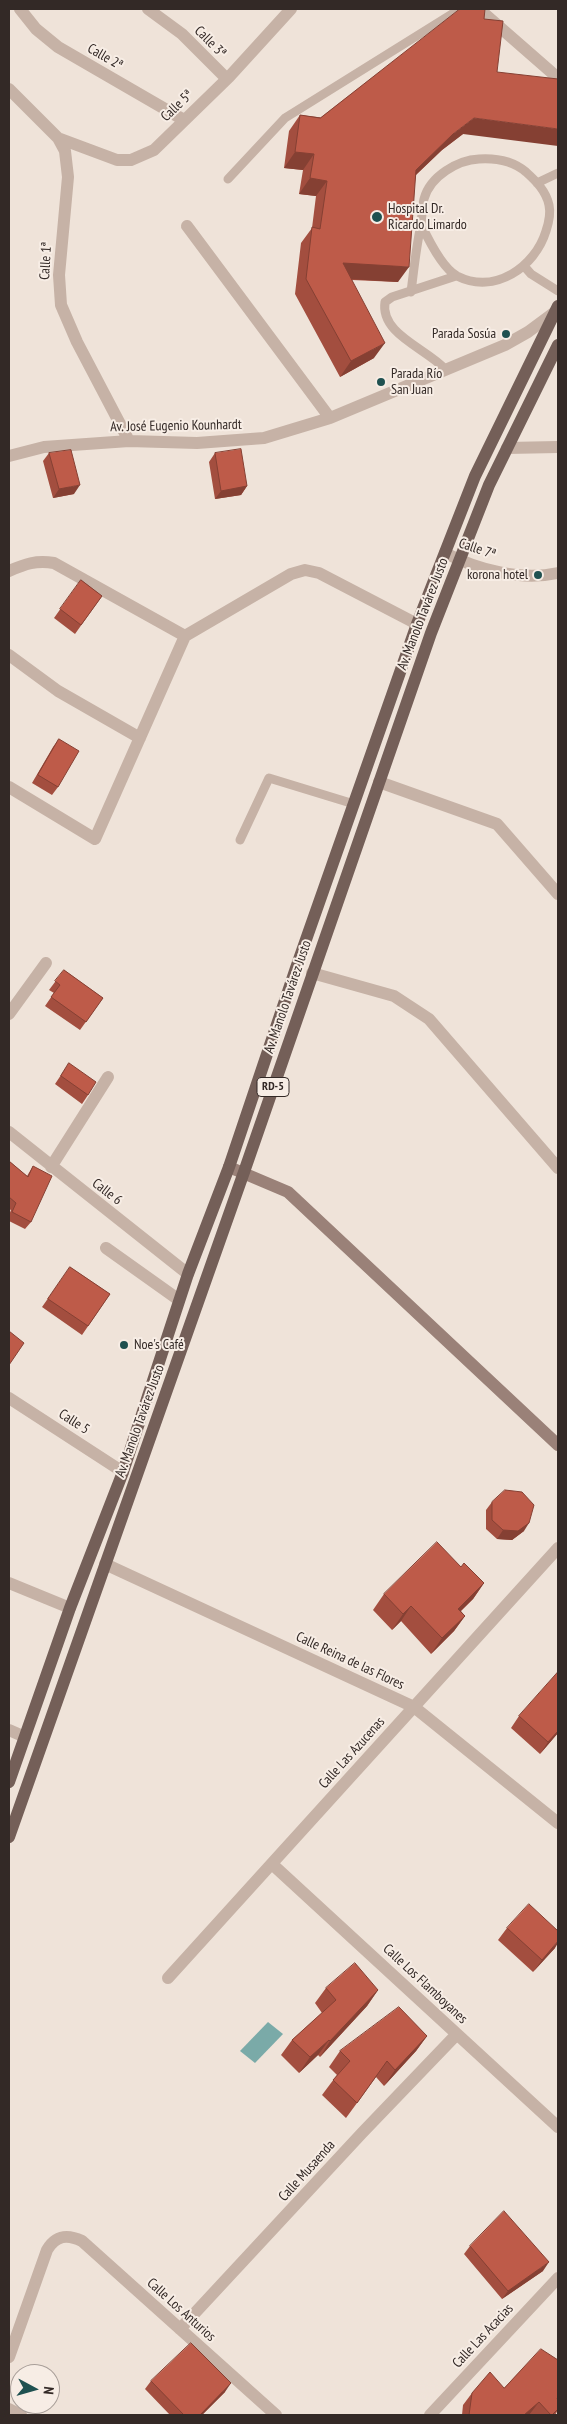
<!DOCTYPE html>
<html>
<head>
<meta charset="utf-8">
<style>
  body { margin:0 }
  #map { position:relative; width:567px; height:2424px; overflow:hidden; background:#efe3d9; font-family:"PT Sans Narrow",sans-serif }
  canvas { display:block }
  .frame { position:absolute; inset:0; border:10px solid #332926; pointer-events:none }
  .north { position:absolute; left:10px; top:2364px; width:50px; height:50px; box-sizing:border-box; background:#f7ede5; border:1px solid #a99f99; border-radius:50%; rotate:96deg; font-size:14px; font-weight:700; line-height:20px; text-align:center; color:#332926 }
  .north::after { content:''; display:block; margin:auto; width:18px; height:22px; background:#1f5150; clip-path:polygon(50% 0,100% 100%,50% 72%,0 100%) }
</style>
</head>
<body>
<div id="map">
<canvas width="567" height="2424"></canvas>
<div class="frame"></div>
<div class="north">N</div>
</div>
<script>
const context = document.querySelector('canvas').getContext('2d');
context.lineJoin = 'round';
function fillPath(path, color) { context.fillStyle = color; context.fill(path, 'evenodd'); }
function strokePath(path, color, width, dash) { context.strokeStyle = color; context.lineWidth = width; context.lineCap = dash ? 'butt' : 'round'; context.setLineDash(dash || []); context.stroke(path); }
function drawText(font, color, halo, rows, align = 'center') {
  context.font = font + ' "PT Sans Narrow",sans-serif'; context.lineWidth = 4; context.setLineDash([]); context.textBaseline = 'middle'; context.strokeStyle = halo; context.fillStyle = color; for (const [text, x, y, turn = 0] of rows) {
    context.save(); context.translate(x, y); context.rotate((+turn || 0) * Math.PI / 180); context.textAlign = isNaN(turn) ? turn : align; if (halo) context.strokeText(text, 0, 0); context.fillText(text, 0, 0); context.restore();
  }
}
fillPath(new Path2D(`
  M268,2022L283,2034L255,2063L240,2051Z`), '#7aaaa8');
strokePath(new Path2D(`
  M228,179L285,118L460,9
  M537,183L558,173
  M524,266L531,274L558,291
  M411,292C414,269 416,247 421,225C422,216 422,207 424,199C430,176 458,160 479,159C495,158 513,161 526,172C536,181 546,191 549,205C551,214 549,222 546,231C535,267 495,295 457,276C442,268 428,239 421,224
  M445,369C426,348 380,334 385,302L392,297L456,276
  M240,840L269,778L354,804`), '#c6b2a6', 9);
strokePath(new Path2D(`
  M20,9L36,29L58,47L184,120
  M148,9L182,34L227,79
  M479,9L558,78
  M9,89L58,138L65,151L68,177L59,275L61,305L77,342L129,441
  M58,138L117,160H131L154,150L229,77L291,9
  M187,226L330,418
  M507,448L558,447
  M9,456L44,447L129,441L197,443L264,438L330,418L505,345L528,332L555,312
  M445,553C478,570 521,581 558,573
  M9,571C25,564 36,560 54,563L185,636
  M9,655L58,691L140,738
  M379,782L497,824L558,894
  M9,787L95,839L185,636L291,574L305,570L319,573L417,624
  M312,973L394,996L429,1019L558,1168
  M9,1014L46,963
  M9,1132L188,1274
  M51,1167L108,1077
  M106,1248L179,1300
  M9,1398L123,1472
  M105,1564L414,1707L558,1823
  M9,1583L70,1608
  M9,1730L25,1737
  M272,1864L558,2127
  M168,1978L558,1548
  M180,2329L362,2133L457,2034
  M9,2357L47,2250C56,2235 67,2234 82,2241L276,2415
  M9,2409L21,2415
  M430,2415L558,2278`), '#c6b2a6', 12);
strokePath(new Path2D(`
  M229,1167L288,1192L558,1445`), '#9a8178', 12);
strokePath(new Path2D(`
  M9,1782L70,1608L123,1472L188,1274L229,1167L296,968L417,624L475,476L558,306
  M9,1837L244,1172L431,633L489,485L558,345`), '#745f58', 12);
fillPath(new Path2D(`
  M300,115L463,134L442,150L416,175L398,282L352,280L374,358L340,377L295,294L301,243L312,228L316,196L299,194L303,170L284,168L289,131Z
  M49,453L74,494L53,498L43,461Z
  M215,453L247,486L241,495L215,499L209,462Z
  M81,580L102,596L75,634L54,618Z
  M59,739L58,787L52,795L32,783L53,747Z
  M64,970L103,998L80,1030L45,1006L54,993L49,990Z
  M69,1063L88,1095L82,1104L55,1084Z
  M9,1161L27,1176L33,1166L31,1222L25,1229L9,1221V1215L11,1210L9,1209Z
  M70,1267L110,1294L82,1335L42,1307Z
  M492,1502L524,1531L512,1540L497,1539L486,1529V1510Z
  M461,1567L484,1583L473,1599L461,1611L465,1616L454,1631L431,1654L401,1621L392,1630L373,1610L384,1594Z
  M558,1672V1733L540,1754L511,1728L519,1716Z
  M507,1928L555,1948L533,1972L498,1940Z
  M326,1988L378,1990L367,2006L320,2057L318,2055L299,2073L281,2055L292,2040L322,2013L315,2003Z
  M427,2036L416,2051L384,2086L376,2077L346,2118L322,2095L337,2075L329,2067L340,2051Z
  M470,2246L543,2271L502,2299L464,2254Z
  M558,2360V2410L555,2415H462L463,2405L472,2393L504,2388Z
  M151,2381L225,2392L202,2415H170L145,2389Z`), '#a34e3f');
fillPath(new Path2D(`
  M474,118L558,129V146L463,134L442,150L405,185L416,170L453,134Z
  M295,152L314,154L303,170L284,168Z
  M310,178L327,181L316,196L299,194Z
  M343,263L409,267L398,282L332,278Z
  M385,343L374,358L340,377L351,361Z
  M80,485L74,494L53,498L59,489Z
  M247,486L241,495L215,499L221,491Z
  M529,1523L524,1531L512,1540L497,1539L503,1530Z
  M484,1583L473,1599L447,1624L458,1609Z
  M411,1606L401,1621L392,1630L403,1614Z
  M465,1616L454,1631L431,1654L442,1638Z
  M558,1731V1733L540,1754L548,1742Z
  M558,1941V1943L555,1948L533,1972L542,1960Z
  M378,1990L367,2006L320,2057L330,2041Z
  M427,2036L416,2051L384,2086L395,2070Z
  M329,2040L318,2055L299,2073L310,2057Z
  M549,2262L543,2271L502,2299L508,2291Z
  M231,2383L225,2392L202,2415H200Z
  M539,2402L529,2415H524Z`), '#854033');
const building = new Path2D(`
  M460,9H485L484,19L503,21L497,72L558,79V129L474,118L453,134L416,170L409,267L343,263L385,343L351,361L306,279L312,227L320,229L327,181L310,178L314,154L295,152L300,115L320,118Z
  M241,449L247,486L221,491L215,453Z
  M71,450L80,485L59,489L49,453Z
  M81,580L102,596L81,625L60,609Z
  M59,739L79,751L58,787L38,775Z
  M64,970L103,998L86,1022L51,997L60,985L55,981Z
  M69,1063L96,1082L88,1095L61,1076Z
  M9,1161L28,1177L33,1166L52,1176L31,1222L12,1212L16,1203L9,1197Z
  M70,1267L110,1294L88,1326L48,1299Z
  M9,1331L24,1343L9,1365Z
  M505,1490L522,1492L534,1505L529,1523L518,1531L503,1530L492,1520V1502Z
  M437,1542L461,1567L464,1563L484,1583L458,1609L465,1616L442,1638L411,1606L403,1614L384,1594Z
  M558,1672V1731L548,1742L519,1716Z
  M529,1904L558,1931V1941L542,1960L507,1928Z
  M355,1963L378,1990L330,2041L329,2040L310,2057L292,2040L336,2000L326,1988Z
  M399,2007L427,2036L395,2070L387,2061L357,2103L333,2080L350,2061L340,2051Z
  M504,2211L549,2262L508,2291L470,2246Z
  M191,2343L231,2383L200,2415H184L151,2381Z
  M541,2349L558,2360V2397L557,2398L558,2400V2409L552,2415H551L539,2402L524,2415H469L472,2393L490,2372L504,2388Z`);
fillPath(building, '#be5b49');
strokePath(building, '#854033', 1);
for (const [x, y, r, color] of [
  [377,217,6,"#1f5150"],
  [506,334,5,"#1f5150"],
  [381,382,5,"#1f5150"],
  [538,575,5,"#1f5150"],
  [124,1345,5,"#1f5150"]
]) { const dot = new Path2D(); dot.arc(x, y, r, 0, 2 * Math.PI); context.fillStyle = color; context.fill(dot); strokePath(dot, '#f7ede5', 2); }
for (const [x, y, w] of [
  [273,1087,32]
]) { const box = new Path2D(); box.roundRect(x - w / 2, y - 9.5, w, 19, 4); context.fillStyle = '#f7ede5'; context.fill(box); strokePath(box, '#332926', 1); }
drawText('bold 12px', '#332926', null, [
  ["RD-5",273,1087]
]);
drawText('14px', '#332926', '#f7ede5', [
  ["Calle 3ª",210,42,45],
  ["Calle 2ª",105,57,30],
  ["Calle 5ª",177,106,-44],
  ["Calle 1ª",46,261,-87],
  ["Av. José Eugenio Kounhardt",176,426,-1],
  ["Calle 7ª",477,549,19],
  ["Av. Manolo Tavárez Justo",423,614,-69],
  ["Av. Manolo Tavárez Justo",288,997,-71],
  ["Calle 6",107,1192,38],
  ["Av. Manolo Tavárez Justo",140,1421,-70],
  ["Calle 5",74,1422,33],
  ["Calle Reina de las Flores",350,1661,25],
  ["Calle Las Azucenas",352,1753,-48],
  ["Calle Los Flamboyanes",425,1984,43],
  ["Calle Musaenda",307,2171,-48],
  ["Calle Los Anturios",181,2310,42],
  ["Calle Las Acacias",483,2336,-47]
]);
drawText('14px', '#332926', '#f7ede5', [
  ["Hospital Dr.",388,209],
  ["Ricardo Limardo",388,225],
  ["Parada Sosúa",496,334,"right"],
  ["Parada Río",391,374],
  ["San Juan",391,390],
  ["korona hotel",528,575,"right"],
  ["Noe's Café",134,1345]
], 'left');
</script>
</body>
</html>
